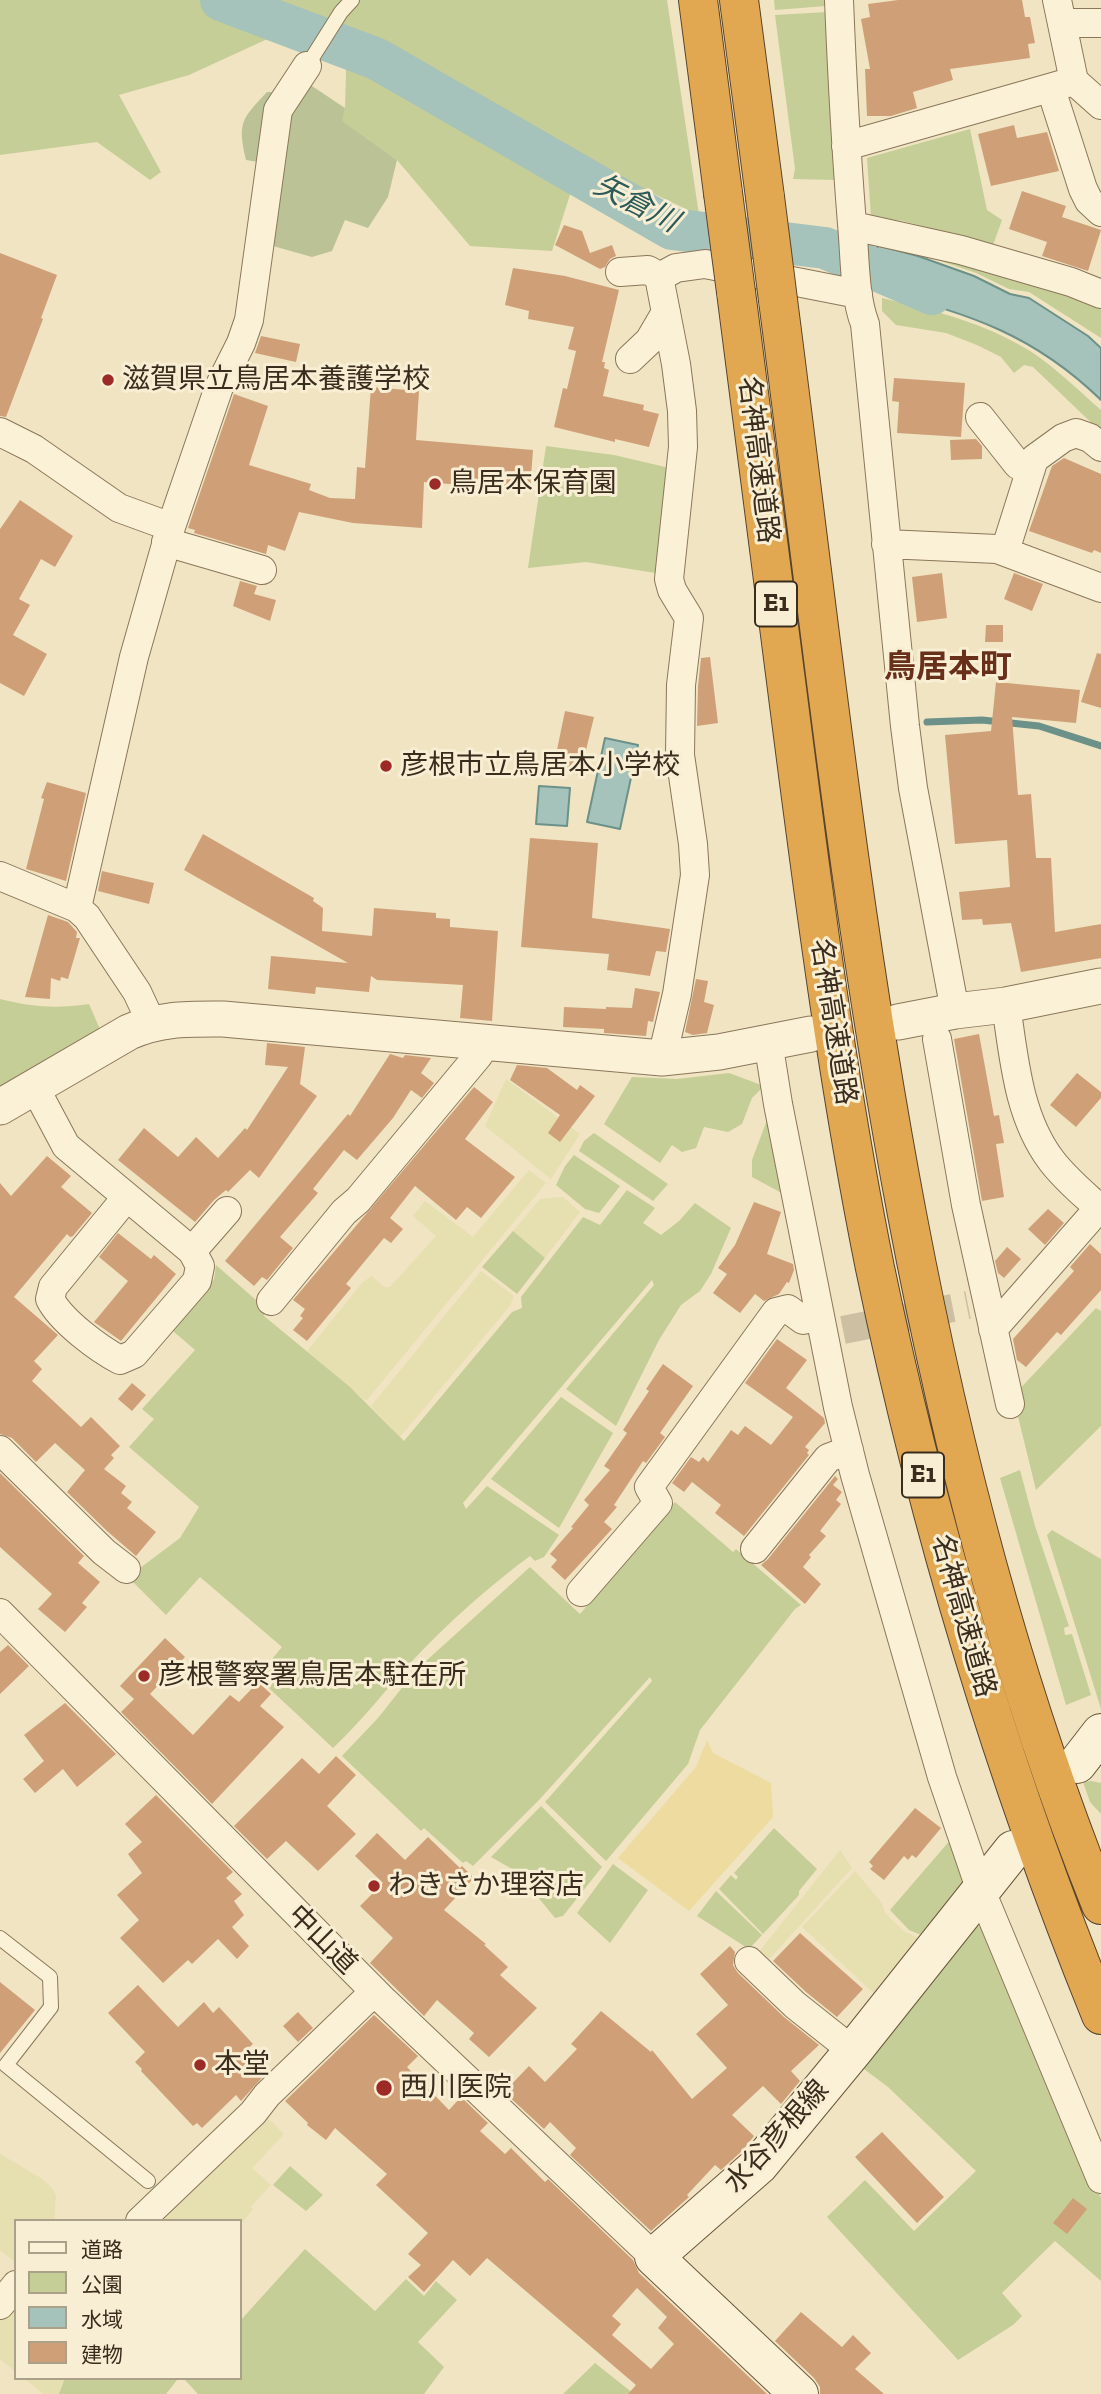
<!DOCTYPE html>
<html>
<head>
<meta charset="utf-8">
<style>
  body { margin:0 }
  #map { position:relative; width:1101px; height:2394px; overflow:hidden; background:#f0e4c3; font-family:"Zilla Slab","Noto Sans JP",serif }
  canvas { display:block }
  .legend { position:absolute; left:14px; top:2219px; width:228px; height:161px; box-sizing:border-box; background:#f7eed3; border:2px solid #aba18b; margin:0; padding:9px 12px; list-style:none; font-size:21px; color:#3a2d1e }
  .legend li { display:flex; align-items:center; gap:14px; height:35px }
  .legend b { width:35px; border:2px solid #aba18b }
</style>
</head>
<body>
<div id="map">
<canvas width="1101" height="2394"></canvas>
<ul class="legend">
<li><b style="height:9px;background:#faf1d7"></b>道路</li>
<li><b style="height:19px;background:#c5ce96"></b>公園</li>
<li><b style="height:19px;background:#a5c2bb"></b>水域</li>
<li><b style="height:19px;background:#cfa077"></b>建物</li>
</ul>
</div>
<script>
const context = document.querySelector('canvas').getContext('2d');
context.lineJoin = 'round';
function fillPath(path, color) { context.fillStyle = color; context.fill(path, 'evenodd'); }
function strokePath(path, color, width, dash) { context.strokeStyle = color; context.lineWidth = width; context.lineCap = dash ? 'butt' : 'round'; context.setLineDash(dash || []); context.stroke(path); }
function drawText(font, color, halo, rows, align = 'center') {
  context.font = font + ' "Zilla Slab","Noto Sans JP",serif'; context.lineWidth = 6; context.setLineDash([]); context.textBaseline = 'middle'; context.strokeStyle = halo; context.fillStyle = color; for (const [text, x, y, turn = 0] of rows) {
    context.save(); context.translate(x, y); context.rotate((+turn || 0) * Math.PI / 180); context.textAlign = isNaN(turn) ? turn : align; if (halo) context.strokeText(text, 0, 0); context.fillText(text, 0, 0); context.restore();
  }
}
fillPath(new Path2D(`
  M506,1079L580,1134L551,1179L485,1126Z
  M529,1170L546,1183L366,1401L307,1351L363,1282L372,1276L384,1287H390L436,1236L413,1216L425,1201L473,1237Z
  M563,1197L580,1212L545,1258L513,1231L540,1199Z
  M481,1271L514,1296L510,1306L400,1437L371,1406Z
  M840,1850L852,1868L763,1966L754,1958Z
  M855,1871L881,1902L886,1914L905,1932L925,1941L878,1997L802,1927Z
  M262,2112L284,2134L252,2168L271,2185L251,2207L253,2209L240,2225V2221H147Z
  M0,2154L41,2178L53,2189L56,2196L54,2221H16V2263L0,2250Z
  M16,2293V2372L0,2359V2314Z
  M24,2378H65L59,2394H43Z`), '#e6dfb0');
fillPath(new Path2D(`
  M0,0H667L699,215L581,160L552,251L470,246L397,160L341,121L345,108L347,35L311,19L189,75L119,95L161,172L150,180L97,142L0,155Z
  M774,0H826V6L775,10Z
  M827,12L836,180L793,179L795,169L775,15Z
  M970,129L987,210L1002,220L993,245L903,221L871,217L867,158Z
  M917,253L956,257L1101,306V338L1029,292L1009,289L976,273Z
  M882,298C933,310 985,323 1030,351C1055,367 1078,390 1101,410V432L1033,367L1024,365L1014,373L1001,357L977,345L946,333L896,325L882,311Z
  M546,446L614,455L674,469L662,574L586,562L528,568Z
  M0,999C32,1007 56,1009 89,1004L102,1034L0,1094Z
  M729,1073L764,1086L752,1098L742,1124L728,1132L704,1127L696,1148L682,1152L672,1145L660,1163L604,1124L632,1077L677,1079Z
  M770,1112L789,1197L752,1177V1160Z
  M594,1133L668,1184L653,1201L579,1151L584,1141Z
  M574,1155L620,1186L599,1213L585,1209L556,1185L565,1166Z
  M627,1190L655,1208L643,1223L661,1235L679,1221L695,1203L731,1228L711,1274L700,1291L681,1305L659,1340L616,1426L566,1389L654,1285L652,1280L463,1503L466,1509L487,1486L559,1535L544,1557L535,1561L530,1556C488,1587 448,1623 413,1660C386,1689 363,1720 333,1748L257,1677L282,1647L200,1577L166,1615L128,1577L180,1538L199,1507L129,1447L154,1419L142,1409L195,1350L173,1331L214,1279L216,1265L264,1307V1316L350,1387L404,1441L512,1312L522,1308L521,1297L583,1217L600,1225Z
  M513,1231L545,1258L517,1294L482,1267Z
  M1096,1308L1101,1311V1426L1036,1490L1013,1396Z
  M561,1397L613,1433L559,1528L491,1479Z
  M1020,1470L1035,1526L1069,1626L1064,1628L1065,1635L1072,1634L1091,1695L1066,1705L1000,1478Z
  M675,1502L733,1552L736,1549L801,1605L795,1609L700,1730L688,1764L606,1861L545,1802L652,1681L650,1677L539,1800L473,1866L466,1861L463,1863L424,1828L421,1831L342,1756L378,1718L416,1670L530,1567L580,1614Z
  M1052,1530L1101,1559V1709L1047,1535Z
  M1091,1781L1101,1783V1814L1090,1802L1083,1782Z
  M541,1806L602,1867L563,1916L555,1918L537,1896L528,1878L491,1857Z
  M774,1828L817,1869L799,1891V1895L763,1934L719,1889L731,1875L736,1880L738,1877L734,1873Z
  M952,1838L969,1890L926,1937L909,1930L890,1910Z
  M613,1864L648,1890L610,1943L577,1913Z
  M716,1891L762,1935L749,1949L697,1916Z
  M969,1926H978L986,1930L1101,2198V2281L1055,2241L1002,2293L1022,2316L1013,2325L958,2360L827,2217L865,2180L914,2231L976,2171L888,2087L856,2063Z
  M290,2166L323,2195L306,2211L273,2185Z
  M305,2249L375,2311L406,2279L424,2296L436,2281L457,2300L418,2342L444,2367L424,2394H198L185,2380L240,2378V2321Z
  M595,2363L634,2394H563Z
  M65,2378H175L177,2380L166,2394H59Z`), '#c5ce96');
fillPath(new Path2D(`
  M707,1740L713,1753L771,1783L773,1817L689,1911L618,1858L696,1767Z`), '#eddb9f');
fillPath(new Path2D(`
  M303,80L345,108L342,121L397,160L388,197L368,228L345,220L332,251L312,257L266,244L281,124Z
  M267,92H283L264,163L246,160C237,122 242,119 267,92Z`), '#bbc396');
const water = new Path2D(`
  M877,245L918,256L974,276L1010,294L1029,298L1088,336L1101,348V400C1033,334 971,315 882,291Z
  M605,738L638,745L620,829L587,822Z
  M539,786L570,788L567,826L536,824Z`);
fillPath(water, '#a5c2bb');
strokePath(water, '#6c9189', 2);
strokePath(new Path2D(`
  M927,722L982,720L1039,726L1101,746`), '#6c9189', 7);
strokePath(new Path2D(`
  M221,0L377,59L672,229L825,248L932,294`), '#a5c2bb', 42);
fillPath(new Path2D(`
  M898,0H1022L1025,17H1030L1035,43L1028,44L1030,58L950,69L953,80L913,92L917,108L891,116H867L865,69H870L861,19L870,17L868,4Z
  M1014,125L1017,138L1047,132L1059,171L991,186L978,134Z
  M1022,191L1066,206L1062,217L1101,230L1088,271L1042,256L1047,242L1009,229Z
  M564,225L582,231L590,253L612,245L616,256L610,259L605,267L600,269L555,245Z
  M0,253L57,275L41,318L43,319L6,417L0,416Z
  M513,268L565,276L619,290L602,362H605L604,368L609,370L603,396L644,405L643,410L659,414L649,447L615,439V442L554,427L563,388L567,389L576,351L568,349L574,327L528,319L529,311L505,305Z
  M261,336L300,344L296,362L255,353Z
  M894,378L965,383L961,437L897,433L899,402L892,401Z
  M371,387L419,391L416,440L533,450L530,490L424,482L422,528L353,523L299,512L285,551L268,545L266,554L194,533L195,530L188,528L234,394L268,406L249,465L311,484L309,490L330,498L355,499L357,467L365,468Z
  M976,439L982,446V459L951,460L950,440Z
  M1064,458L1101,474V553L1094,550L1092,553L1029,531L1052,466Z
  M20,500L73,536L55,567L41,559L19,599L30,605L13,635L47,654L24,696L0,683V529Z
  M942,573L947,618L917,622L912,577Z
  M1014,573L1043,584L1032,611L1004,599Z
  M240,581L257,586L254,594L276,600L270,621L233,606Z
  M986,625H1003V642H985Z
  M1097,653L1101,654V708L1081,702Z
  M710,657L718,723L697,726L698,686L701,658Z
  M996,682L1080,690L1076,723L1012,717L1018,795L1031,794L1036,858H1051L1055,932L1101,924V958L1021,972L1011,923L983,925L982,919L962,920L959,892L1010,887L1007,840L955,844L945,735L991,731Z
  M565,711L594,717L580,775L553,769Z
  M47,782L86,793L66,881L26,869L44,799L41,798Z
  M203,834L314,898L313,901L323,908L322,931L372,936L374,908L436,913V918L450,919V927L498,931L492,1021L460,1018L463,985L377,980L371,976L369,992L316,987L315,994L268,989L271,956L348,963L184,870Z
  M530,838L598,843L592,918L670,929L666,952L656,951L650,976L607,970L609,954L521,947Z
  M102,871L154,883L149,904L98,891Z
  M48,915L68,922L77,932L76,938H80L68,979L61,977L60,981L51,978L50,999L25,997Z
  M696,979L708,981L704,1002L714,1005L707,1033L693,1035L685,1032Z
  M635,988L660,992L653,1022L648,1021L646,1036L604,1033V1029L563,1027L564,1007L606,1009V1007L632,1008Z
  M979,1034L994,1116L999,1115L1004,1143L996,1144L1004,1197L982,1201L954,1039Z
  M267,1043L305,1047L300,1084L317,1096L259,1178L250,1170L228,1192L226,1190L214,1200L195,1222L118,1160L144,1128L178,1157L196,1137L218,1158L245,1128L247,1130L288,1067L265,1065Z
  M390,1054L403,1058L405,1055L431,1058L421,1073L434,1083L422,1098L411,1090L393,1118L357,1160L344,1150L313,1189L318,1193L280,1237L293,1248L267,1280L262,1277L254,1286L225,1261L348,1114L350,1116Z
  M517,1065L547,1068L577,1090L580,1085L595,1096L560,1142L548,1133L560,1115L510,1080Z
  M1077,1073L1101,1092V1098L1076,1127L1050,1105Z
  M474,1087L493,1102L465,1139L515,1177L481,1218L467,1207L456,1220L415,1186L390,1218L403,1229L391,1243L384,1238L346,1284L351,1288L307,1341L293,1330L303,1318L300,1316L305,1309L293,1300Z
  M47,1156L71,1176L61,1187L92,1213L73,1236L70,1237L67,1234L14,1297L58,1335L34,1361L42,1369L32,1381L81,1427L91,1417L120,1446L111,1455L114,1458L104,1469L126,1486L121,1493L132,1502L127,1508L156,1532L136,1556L107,1531L67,1492L85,1470L55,1443L36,1462L12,1438L0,1434V1183L11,1196Z
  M754,1202L781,1212L767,1254L793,1264L794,1270L789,1283L787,1282L779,1294L764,1301L755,1294L740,1313L713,1293L727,1274L718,1268L735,1245Z
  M1048,1209L1064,1223L1045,1245L1028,1229Z
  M118,1233L151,1259L154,1255L176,1274L121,1341L94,1322L128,1281L99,1257Z
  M1090,1244L1101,1254V1290L1061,1335L1057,1332L1026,1367L1017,1360L1013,1339L1074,1271L1070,1267Z
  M1007,1247L1021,1259L1004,1278L998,1273L995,1261Z
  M777,1339L807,1360L786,1388L824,1418L825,1423L805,1447L809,1450L807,1453L809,1455L744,1536L715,1513L721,1505L692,1482L684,1492L672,1483L691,1457L699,1462L703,1457L708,1462L731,1430L738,1435L745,1426L771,1445L793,1417L745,1383Z
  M663,1364L693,1386L660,1433L665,1437L646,1463L643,1461L614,1505L617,1507L604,1522L612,1529L565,1580L551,1567L557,1560L550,1554L573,1528L571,1527L589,1505L584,1500L610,1470L604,1466L627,1433L623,1430L649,1391L646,1389Z
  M132,1383L146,1395L132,1411L118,1399Z
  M0,1473L84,1556L78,1563L100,1582L82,1603L87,1607L65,1632L38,1609L52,1594L0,1547Z
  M835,1476L838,1479L833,1485L842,1492L836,1500L841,1504L820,1531L826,1536L809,1555L811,1557L803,1567L821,1584L805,1604L761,1565L768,1559Z
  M165,1638L185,1657L150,1694L193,1735L230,1695L239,1702L258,1682L271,1694L260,1706L284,1727L212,1804L121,1712L134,1699L120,1686Z
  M8,1645L29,1666L0,1694V1652Z
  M65,1703L116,1754L77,1787L63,1769L35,1793L23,1779L44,1761L24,1735Z
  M336,1756L356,1775L327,1806L356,1834L318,1871L286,1841L267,1859L234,1826L302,1758L319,1774Z
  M156,1795L233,1872L226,1878L242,1894L234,1901L244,1915L232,1927L249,1946L237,1959L218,1939L192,1964L188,1960L163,1983L120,1938L139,1920L117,1895L142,1873L128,1854L142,1842L125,1824Z
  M915,1808L941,1828L916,1858L912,1855L908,1860L904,1856L884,1880L870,1869L873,1866L869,1862Z
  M377,1833L405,1860L428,1837L460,1868L462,1866L474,1878L444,1910L486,1944L484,1945L508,1967L500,1975L537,2008L489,2057L469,2039L474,2033L437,2000L424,2016L370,1963L393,1938L360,1906L383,1883L355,1856Z
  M800,1933L863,1989L837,2017L806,1992L773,1961Z
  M730,1946L735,1952L733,1965L738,1973L784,2017L819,2045L791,2071L800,2081L781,2104L763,2086L732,2115L754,2136L743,2150L721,2170L715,2165L687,2195L689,2197L651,2231L570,2155L576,2148L550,2122L544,2129L504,2092L529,2066L545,2082L577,2049L571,2044L601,2011L651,2052L652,2050L692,2099L727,2068L696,2034L728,2005L700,1974Z
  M0,1982L35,2010L0,2053Z
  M138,1985L178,2027L204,2002L213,2013L219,2007L253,2044L247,2049L268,2071L241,2101L236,2095L202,2128L197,2123L193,2126L141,2071L142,2069L135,2062L145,2052L108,2013Z
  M298,2012L313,2028L298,2042L283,2026Z
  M374,2015L418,2056L407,2067L449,2110L461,2097L488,2123L480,2131L505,2154L511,2148L545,2182L548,2179L633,2260L639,2273L767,2394H628L636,2385L487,2258L470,2276L453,2260L424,2292L408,2277L421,2265L408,2254L428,2233L376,2185L387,2174L335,2128L326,2140L307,2125L308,2123L285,2101ZM637,2288L667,2317L658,2328L674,2344L651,2369L612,2335L621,2324L612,2316Z
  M882,2132L944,2197L917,2223L855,2157Z
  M1073,2198L1087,2209L1067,2234L1053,2223Z
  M801,2312L842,2347L853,2335L871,2353L855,2369L884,2394H820V2387L814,2378L775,2341Z`), '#cfa077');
strokePath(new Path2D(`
  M843,1330L968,1305`), '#ccbfa2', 28, [28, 14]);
const service = new Path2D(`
  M307,66L341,12L352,0
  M0,1938L50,1977L51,2007L6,2065L148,2181`);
const minor = new Path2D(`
  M839,0C842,75 846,149 852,224C855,255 854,296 865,324L905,726L913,788L955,1011
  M1057,0L1074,81L1101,105
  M1063,23H1101
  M1051,89L1083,189L1089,201L1101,212
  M846,146L1074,81
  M853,226L961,250L1071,282L1101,294
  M620,272L648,270L662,278
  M630,359L649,341L666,312
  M980,417L1018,465L1031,469
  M0,432L34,449L119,508L171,527
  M166,542L262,570
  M886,544L997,549L1101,588
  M1005,551L1034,459L1063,438L1076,433L1090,438L1101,447
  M0,876L77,908L87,917L137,992L151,1022
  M77,908L134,657L171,527L219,387L241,343L249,320L278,110L307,66
  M1006,1005C1014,1058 1018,1116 1051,1160C1065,1179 1084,1194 1101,1210
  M937,1039L966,1205L1010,1404
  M768,1041L778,1104L838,1407L855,1475L942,1777L981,1891L1101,2179
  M662,1058L677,994L695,875L693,844L680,755L681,685L689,618L672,590L669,579L683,447L682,411L676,364L660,282L665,274L676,268L705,264L858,294
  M34,1086L66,1146L192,1251L200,1266L197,1281L134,1354L120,1360C99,1349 61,1321 50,1299L53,1287L126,1198
  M192,1251L227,1211
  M271,1301L344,1212L358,1200L478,1056L486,1044
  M993,1329L1099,1208
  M0,1450L104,1552L126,1569
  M755,1549L828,1458L849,1450
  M581,1592L658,1503L649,1487L776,1312L788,1309L803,1320L819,1316
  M0,1613L384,2001L654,2257
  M749,1961L795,2005L853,2051
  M140,2221L253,2113L267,2095L374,1992
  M0,2305L16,2285`);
const tertiary = new Path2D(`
  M898,1022L955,1011L1006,1005L1101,986
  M0,1107L129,1032C161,1018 188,1019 223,1019L662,1058L719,1052L811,1034`);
const secondary = new Path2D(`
  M1077,1764L1101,1733
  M799,2394L654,2257L759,2165L853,2051L1013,1850`);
const motorway = new Path2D(`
  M698,0L723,193
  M739,0L765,197
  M736,292C756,447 776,603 796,759C818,929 841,1100 875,1268C928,1523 1003,1774 1101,2015
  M778,300C848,841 896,1394 1101,1905`);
strokePath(service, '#8b7659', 16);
strokePath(minor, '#8b7659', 30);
strokePath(tertiary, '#8b7659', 37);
strokePath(secondary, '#6d573c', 40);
strokePath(motorway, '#58432d', 40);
strokePath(service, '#faf1d7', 14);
strokePath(minor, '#faf1d7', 28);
strokePath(tertiary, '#faf1d7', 35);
strokePath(secondary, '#faf1d7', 38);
strokePath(motorway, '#e2a851', 38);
const motorwayBridge = new Path2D(`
  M723,193L736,292
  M765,197L778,300`);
strokePath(motorwayBridge, '#58432d', 40, []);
strokePath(motorwayBridge, '#e2a851', 38);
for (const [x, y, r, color] of [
  [108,380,7,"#9c2b27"],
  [435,484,7,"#9c2b27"],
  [386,766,7,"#9c2b27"],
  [144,1676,7,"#9c2b27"],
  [374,1886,7,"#9c2b27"],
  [200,2065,7,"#9c2b27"],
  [384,2088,9,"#9c2b27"]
]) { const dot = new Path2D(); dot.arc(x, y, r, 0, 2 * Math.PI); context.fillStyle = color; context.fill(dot); strokePath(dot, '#f7eed3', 2.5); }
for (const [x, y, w] of [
  [776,604,42],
  [923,1475,42]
]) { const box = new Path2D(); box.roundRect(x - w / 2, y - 22.5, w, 45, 5); context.fillStyle = '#f7eed3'; context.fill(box); strokePath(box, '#3a2d1e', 2); }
drawText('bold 26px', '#3a2d1e', null, [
  ["E1",776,604],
  ["E1",923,1475]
]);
drawText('28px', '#3a2d1e', '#f7eed3', [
  ["滋賀県立鳥居本養護学校",122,380],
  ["鳥居本保育園",449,484],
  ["彦根市立鳥居本小学校",400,766],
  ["彦根警察署鳥居本駐在所",158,1676],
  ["わきさか理容店",388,1886],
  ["本堂",214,2065],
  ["西川医院",400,2088]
], 'left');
drawText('28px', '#3a2d1e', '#f7eed3', [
  ["名神高速道路",758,460,83],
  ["名神高速道路",833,1022,81],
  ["名神高速道路",963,1616,74],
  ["中山道",322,1940,45],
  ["水谷彦根線",777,2137,-48]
]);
drawText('italic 30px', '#2c5a59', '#f7eed3', [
  ["矢倉川",636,204,27]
]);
drawText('bold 32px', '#682f1b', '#f7eed3', [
  ["鳥居本町",948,668]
]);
</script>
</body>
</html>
